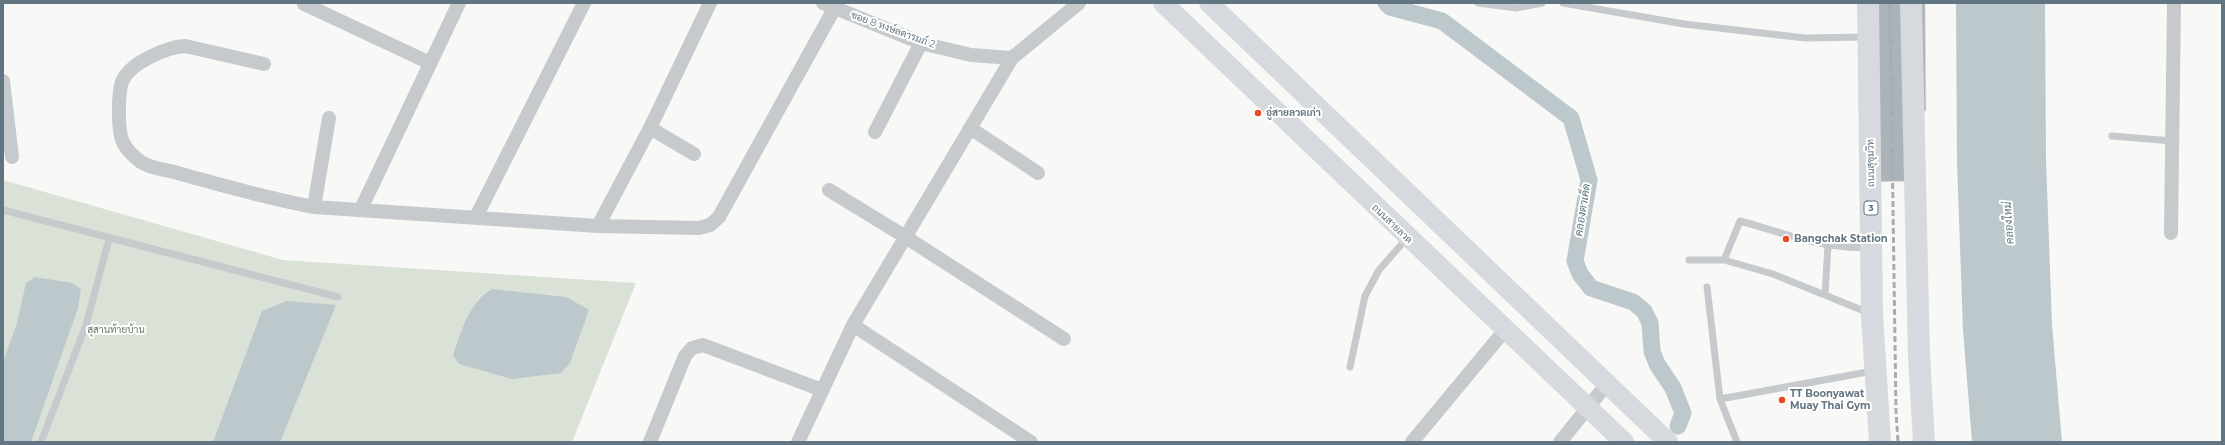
<!DOCTYPE html>
<html>
<head>
<meta charset="utf-8">
<style>
  body { margin:0 }
  #map { position:relative; width:2225px; height:445px; overflow:hidden; background:#f8f8f6; font-family:Montserrat,sans-serif }
  canvas { display:block }
  .frame { position:absolute; inset:0; border:4px solid #627582; pointer-events:none }
</style>
</head>
<body>
<div id="map">
<canvas width="2225" height="445"></canvas>
<div class="frame"></div>
</div>
<script>
const context = document.querySelector('canvas').getContext('2d');
context.lineJoin = 'round';
function fillPath(path, color) { context.fillStyle = color; context.fill(path, 'evenodd'); }
function strokePath(path, color, width, dash) { context.strokeStyle = color; context.lineWidth = width; context.lineCap = dash ? 'butt' : 'round'; context.setLineDash(dash || []); context.stroke(path); }
function drawText(font, color, halo, rows, align = 'center') {
  context.font = font + ' Montserrat,Sarabun,sans-serif'; context.lineWidth = 4; context.setLineDash([]); context.textBaseline = 'middle'; context.strokeStyle = halo; context.fillStyle = color; for (const [text, x, y, turn = 0] of rows) {
    context.save(); context.translate(x, y); context.rotate((+turn || 0) * Math.PI / 180); context.textAlign = isNaN(turn) ? turn : align; if (halo) context.strokeText(text, 0, 0); context.fillText(text, 0, 0); context.restore();
  }
}
fillPath(new Path2D(`
  M3,180L283,260L636,283L572,442H3Z`), '#dae1d7');
fillPath(new Path2D(`
  M1956,3H2045L2046,160L2052,325L2062,442H1972L1963,330L1957,163Z
  M35,277L72,283L81,289L78,308L31,442H3V362L17,323L26,283Z
  M492,289L566,297L589,310L570,363L561,373L512,379L459,364L453,355C462,330 468,304 492,289Z
  M287,301L336,305L280,442H213L262,311Z`), '#bcc8cc');
strokePath(new Path2D(`
  M1386,3L1390,7L1442,21L1571,118L1589,180L1575,261L1580,274L1591,288L1633,302L1644,311L1650,323L1652,351L1657,364L1673,388L1683,413L1678,426`), '#bcc8cc', 17);
const building = new Path2D(`
  M1858,3H1925L1926,111H1920L1921,181L1866,182Z`);
fillPath(building, '#aab3b9');
strokePath(building, '#dadad8', 1);
strokePath(new Path2D(`
  M1478,3L1516,8L1542,3
  M1563,3L1684,24L1805,38L1866,37
  M2112,136L2172,141
  M3,210L338,297
  M1689,260H1724
  M1707,287L1720,399L1737,442
  M1825,295L1828,245
  M1869,313L1773,274L1724,260L1740,221C1781,232 1827,251 1870,247
  M1350,367L1365,296L1379,270L1407,238
  M1720,399L1873,371
  M41,442L86,325L109,239`), '#c6cacd', 7);
strokePath(new Path2D(`
  M823,3L921,43L971,55L1012,58
  M304,4L430,63
  M264,64L185,46C167,47 129,63 122,82C118,94 117,133 124,144C128,151 134,157 141,162C151,169 169,170 181,174C225,186 269,199 314,207L598,226L699,228L710,225L719,217L834,9
  M3,81L12,157
  M650,128L694,154
  M970,128L1038,173
  M875,132L921,43
  M829,190L904,236L1064,339
  M314,207L329,118
  M361,209L459,3
  M476,217L584,3
  M598,226L650,128L710,3
  M2171,233L2174,3
  M853,325L1031,442
  M650,442L685,356L692,348L703,345L822,390
  M798,442L853,325L1012,58L1079,3
  M1412,442L1505,330
  M1560,442L1607,384`), '#c6cacd', 14);
strokePath(new Path2D(`
  M1163,3L1624,442
  M1209,3L1668,442`), '#d6dade', 20);
strokePath(new Path2D(`
  M1868,3L1872,315L1880,442
  M1911,3L1919,356L1924,442`), '#d6dade', 22);
strokePath(new Path2D(`
  M1890,3L1896,411L1898,442`), '#a6adb2', 3, [6, 3]);
for (const [x, y, r, color] of [
  [1258,113,4,"#e94a25"],
  [1786,239,4,"#e94a25"],
  [1782,400,4,"#e94a25"]
]) { const dot = new Path2D(); dot.arc(x, y, r, 0, 2 * Math.PI); context.fillStyle = color; context.fill(dot); strokePath(dot, '#fff', 1.5); }
for (const [x, y, w] of [
  [1871,208,14]
]) { const box = new Path2D(); box.roundRect(x - w / 2, y - 7, w, 14, 3); context.fillStyle = '#fff'; context.fill(box); strokePath(box, '#627582', 1); }
drawText('bold 9px', '#627582', null, [
  ["3",1871,208]
]);
drawText('10px', '#627582', '#fff', [
  ["ซอย 8 หงษ์ลดารมภ์ 2",893,30,20],
  ["ถนนสุขุมวิท",1871,163,-91],
  ["ถนนสายลวด",1392,224,44]
]);
drawText('bold 10px', '#627582', '#fff', [
  ["อู่สายลวดเก่า",1266,113],
  ["Bangchak Station",1794,239],
  ["TT Boonyawat",1790,394],
  ["Muay Thai Gym",1790,406]
], 'left');
drawText('10px', '#677a62', '#fff', [
  ["สุสานท้ายบ้าน",116,330]
]);
drawText('italic 11px', '#5e757c', '#fff', [
  ["คลองตาเค็ด",1583,210,-81],
  ["คลองใหม่",2009,223,-94]
]);
</script>
</body>
</html>
